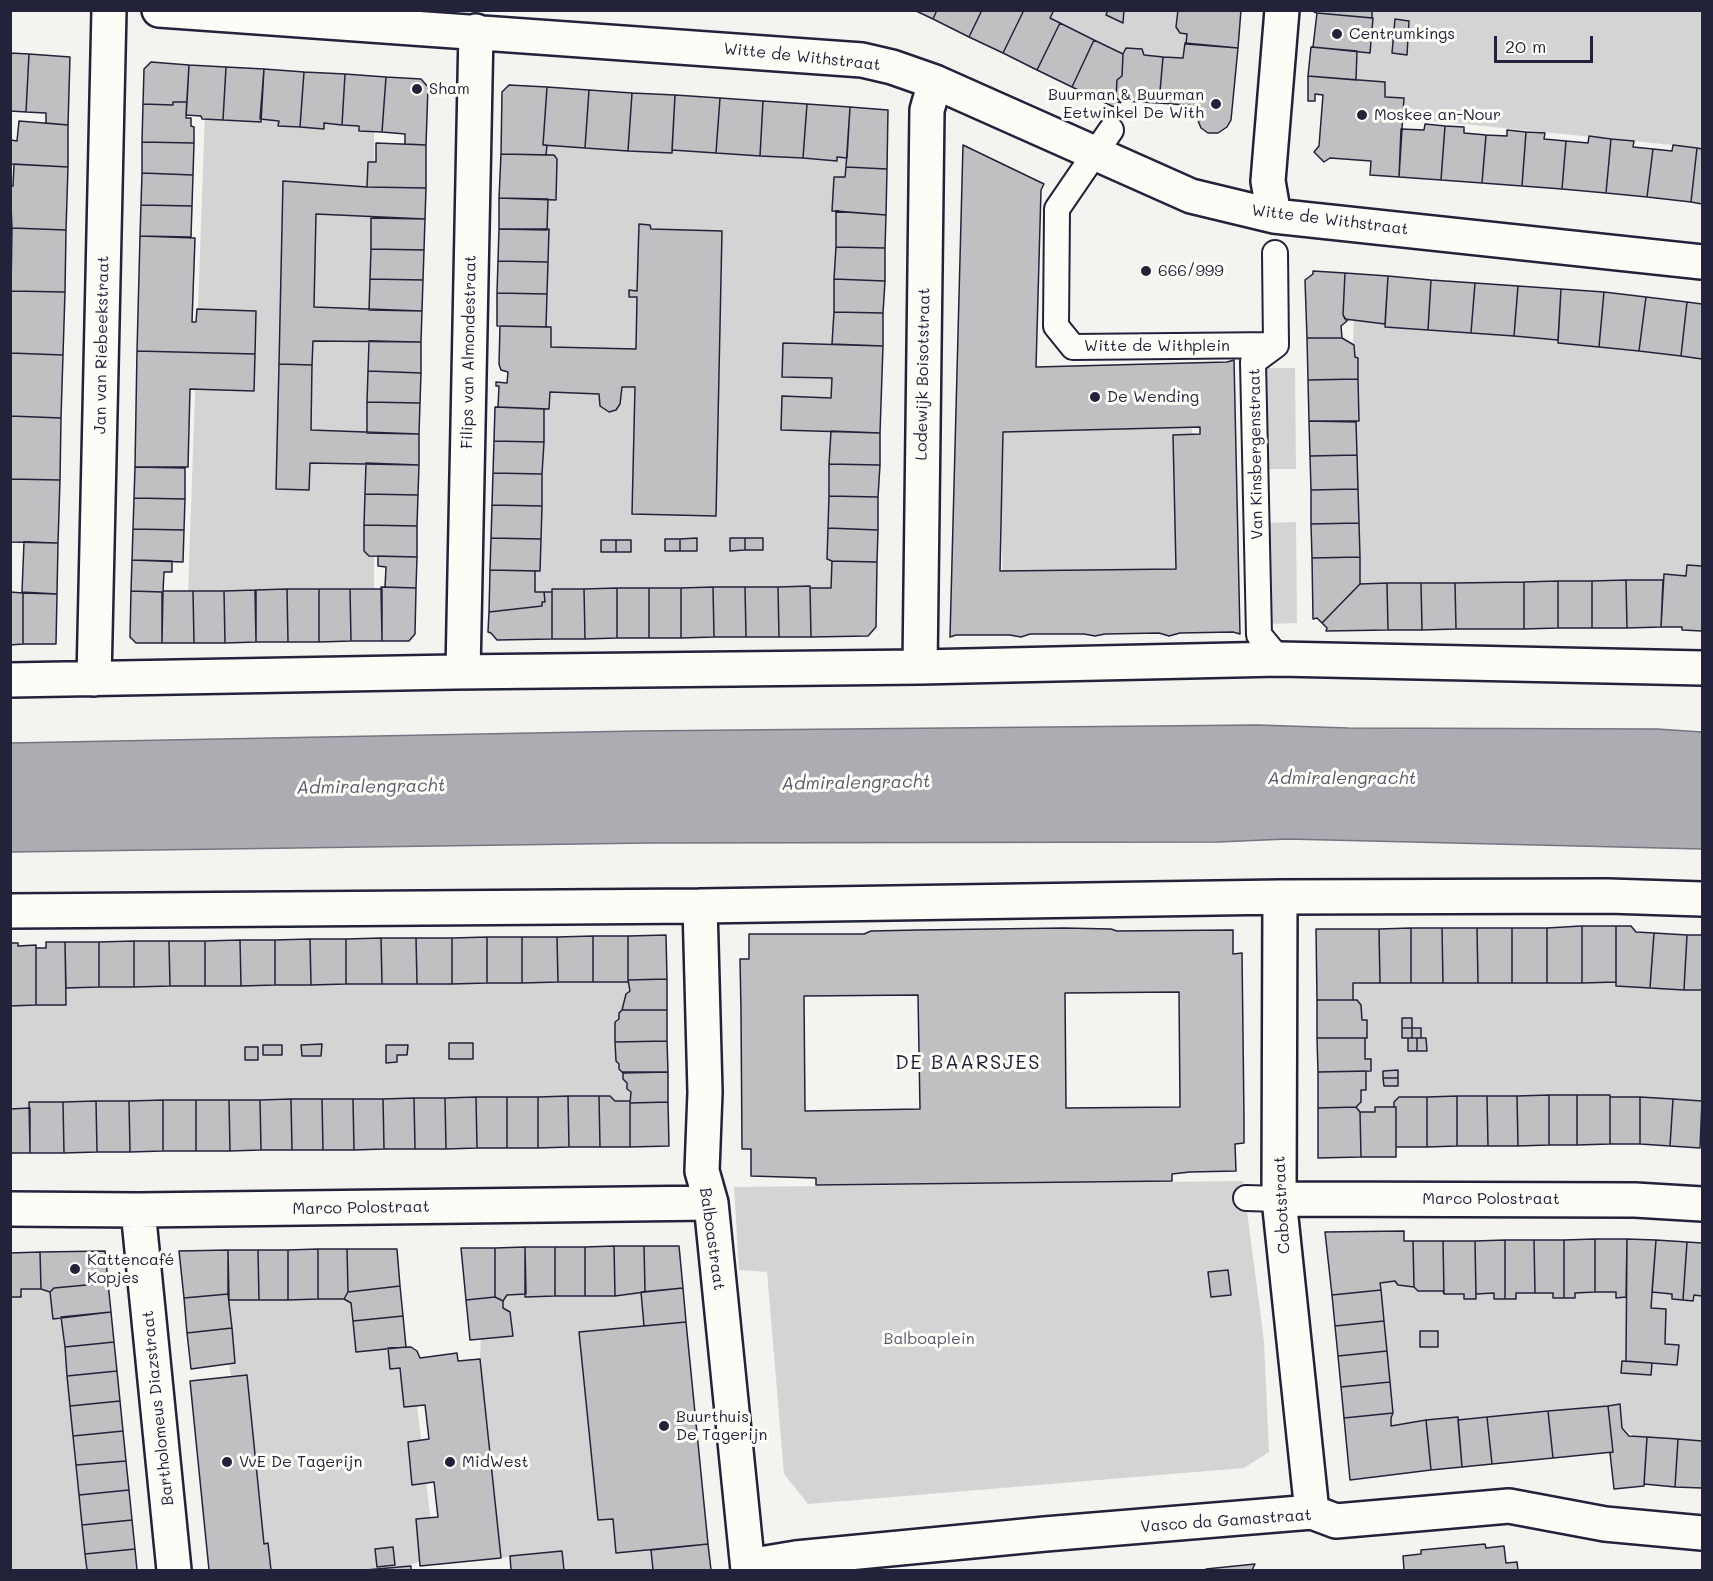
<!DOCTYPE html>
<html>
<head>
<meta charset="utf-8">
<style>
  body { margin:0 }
  #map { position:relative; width:1713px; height:1581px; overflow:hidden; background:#f4f3ef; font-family:Mali,sans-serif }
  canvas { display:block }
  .frame { position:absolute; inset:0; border:12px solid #22223b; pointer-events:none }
  .scale { position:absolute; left:1494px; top:36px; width:99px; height:27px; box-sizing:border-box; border:3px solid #22223b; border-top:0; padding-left:8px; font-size:18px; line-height:21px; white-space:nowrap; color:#22223b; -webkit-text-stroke:4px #fdfcf7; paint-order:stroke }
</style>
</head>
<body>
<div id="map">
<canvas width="1713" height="1581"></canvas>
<div class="frame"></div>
<div class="scale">20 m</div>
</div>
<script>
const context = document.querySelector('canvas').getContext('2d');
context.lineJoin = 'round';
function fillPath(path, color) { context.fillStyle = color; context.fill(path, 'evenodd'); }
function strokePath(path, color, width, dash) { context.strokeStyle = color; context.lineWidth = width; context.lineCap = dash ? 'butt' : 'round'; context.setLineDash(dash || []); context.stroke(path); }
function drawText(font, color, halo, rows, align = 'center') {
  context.font = font + ' Mali,sans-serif'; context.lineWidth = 6; context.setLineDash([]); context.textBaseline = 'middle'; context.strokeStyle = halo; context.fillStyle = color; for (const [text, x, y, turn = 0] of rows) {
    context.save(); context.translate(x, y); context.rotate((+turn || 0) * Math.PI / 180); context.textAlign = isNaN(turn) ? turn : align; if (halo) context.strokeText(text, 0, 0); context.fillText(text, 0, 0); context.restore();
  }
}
fillPath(new Path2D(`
  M1005,11H1211L1208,87Z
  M1354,11H1702V148L1354,113Z
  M205,110L374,115V611L188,593Z
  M527,112L863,135L847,601L520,623Z
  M1354,307L1702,345V604L1348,588Z
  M1267,368H1295L1296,469H1268Z
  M1190,410L1207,593L1003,591L999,420Z
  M1296,522L1297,623L1269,624L1268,523Z
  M1686,949L1702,950V1115L1602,1107L1354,1116L1353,952Z
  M640,969L643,1114L11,1135L10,980Z
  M1243,1181L1264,1341L1269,1452L1244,1468L808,1504L784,1474L767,1272L739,1270L734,1187Z
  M1354,1269L1702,1270V1444L1637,1439L1606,1414L1388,1430Z
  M365,1278L373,1330L411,1356L435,1556L396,1570H261L217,1287Z
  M60,1280L94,1570H11V1285Z
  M653,1280L654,1537L659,1570H565L561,1551L501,1558L480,1359L483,1283Z`), '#d5d4d5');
const water = new Path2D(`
  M1257,725L1348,728L1657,729L1702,732V849L1287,839L1218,842L649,843L11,852V743L637,731Z`);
fillPath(water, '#acacb2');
strokePath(water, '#757582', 1.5);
const building = new Path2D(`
  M914,10H937L933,19Z
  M937,10H982L969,37L933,19Z
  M982,10H1024L1003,53L969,37Z
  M1024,10H1054L1050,18L1060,23L1037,70L1003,53Z
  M1108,10H1124L1123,23L1106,15Z
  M1241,10L1238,48L1186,44L1187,34L1180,33L1176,27L1178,10Z
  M1314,10H1372V18L1317,13L1314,12Z
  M1317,13L1373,18L1370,53L1313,47Z
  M1395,19L1409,21L1407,55L1392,53Z
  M1060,23L1094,40L1072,87L1037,70Z
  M1094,40L1123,54L1122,76L1117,80L1116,98L1120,100L1116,108L1072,87Z
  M1185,43L1238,48L1231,120L1227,127L1218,133H1208L1201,128L1197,118L1198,106L1159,103L1163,57L1183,58Z
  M1311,47L1357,51L1356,80L1308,76Z
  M1126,48L1142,49L1144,55L1163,57L1159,103L1122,101L1120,103V100L1116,98L1117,80L1122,76L1123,54Z
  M10,53L29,54L26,112L10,111Z
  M29,54L70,57L68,125L46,123V113L26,112Z
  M151,62L189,65L187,102H173V105L143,104L144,69Z
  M189,65L226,67L223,120L202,119L201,116L186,115Z
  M226,67L264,69L261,122L223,120Z
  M264,69L304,72L300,127L278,126L279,121L260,119Z
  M304,72L345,74L342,125L324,123V129L300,127Z
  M345,74L386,77L382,132L359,131V126L342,125Z
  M1308,76L1385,82V97L1404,98L1399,177L1370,175L1371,161L1330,158L1324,162L1314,152L1319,146L1323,95L1315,94V101H1308Z
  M386,77L421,79L428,87L426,145L405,144V134L382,132Z
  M509,85L547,87L543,145H547L546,155L501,154L502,92Z
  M547,87L589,90L585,148L543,145Z
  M589,90L632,93L628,151L585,148Z
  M632,93L675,95L672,153L628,151Z
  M675,95L720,98L716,153L672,150Z
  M720,98L763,101L760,156L716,153Z
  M763,101L807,104L803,158L760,156Z
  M173,102H187L186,118H191V126L194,127V143L142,142L143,104L173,105Z
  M807,104L850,107L847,158L837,157V161L803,158Z
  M850,107L888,110L887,169L846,167Z
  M19,121L68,125V167L10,164L11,140L17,141Z
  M1425,124L1445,126L1441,180L1399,177L1401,129L1424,130Z
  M1445,126L1464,127V133L1486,135L1482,183L1441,180Z
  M1507,130L1526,132L1522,186L1482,183L1486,135L1507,136Z
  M1526,132L1545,133L1544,139L1566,141L1562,189L1522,186Z
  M1589,136L1611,139L1606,193L1562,189L1566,141L1588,143Z
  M1611,139L1634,141L1633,147L1653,149L1647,197L1606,193Z
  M142,142L194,143L193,175L142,173Z
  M376,143L426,145V188L367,187L368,162H376Z
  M963,145L1044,184L1041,190L1036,367L1227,362L1234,360L1240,634L1233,632L1180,633L1169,636L1159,633L1105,634L1095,636L1084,634H1030L1021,637L1010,635H956L950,637ZM1200,427V434L1173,435L1176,569L1000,571L1003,432Z
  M1673,145L1697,148L1691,202L1647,197L1653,149L1672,151Z
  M1697,148L1702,149V204L1691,202Z
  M501,154L554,155L557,159L556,200L499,198Z
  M14,164L68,167L66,230L12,228L10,186H13Z
  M846,167L887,169L886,215L832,211L834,177H845Z
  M142,173L193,175L192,206L141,205Z
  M283,181L367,187L426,188L425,219L316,214L314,307L422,311L421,342L313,341L312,365L279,364Z
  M499,198L548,199L547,230L499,229Z
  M141,205L192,206L191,237L140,236Z
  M836,211L886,215L885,248L836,247Z
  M371,218L425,219L424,250L371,249Z
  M639,224L650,225L651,229L722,231L716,516L632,514L635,387H622L620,404L616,410L609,412L600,406L599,394L550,392L549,409L498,407L499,386H496V382L507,383L508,372L501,370L499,364L500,326L551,327V347L636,349L637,297H629V290L637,291Z
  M12,228L66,230L65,292L11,291Z
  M499,229H549L548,262L498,261Z
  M140,236L195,238L192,322H196L197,309L256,311L255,354L137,351Z
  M836,247L885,248V281L834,279Z
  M371,249L424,250L423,280L370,279Z
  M498,261L548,262L547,294L497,293Z
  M1313,271L1345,273L1343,315L1347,321L1341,326L1342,338H1307L1305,280L1313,274Z
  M1345,273L1388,276L1385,324L1345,319L1343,315Z
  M1388,276L1431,280L1428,330L1385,327Z
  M370,279L423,280L422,311L369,310Z
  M834,279L885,281L883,313L834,312Z
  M1431,280L1475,283L1471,333L1428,330Z
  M1475,283L1518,286L1514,336L1471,333Z
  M1518,286L1561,289L1558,340L1514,336Z
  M1561,289L1604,292L1599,347L1558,343Z
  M11,291L65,292L63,355L10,353Z
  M1604,292L1646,297L1639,351L1599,347Z
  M497,293L547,294L546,327L497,326Z
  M1646,297L1687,302L1681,356L1639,351Z
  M1687,302L1702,304V359L1681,356Z
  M834,312L883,313V346L832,344Z
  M1307,338H1342L1354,345L1355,357L1358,358V379L1308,380Z
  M369,341L421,342V373L368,371Z
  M783,343L883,346L880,433L781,430L782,396L831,398L832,378L782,377Z
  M137,351L255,354L254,391L190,389L188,467H135Z
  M10,353L63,355L61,418L10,416Z
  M279,364L312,365L311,430L419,434V465L310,463L309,490L276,489Z
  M368,371L421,373L420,403L367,402Z
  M1358,379L1359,421H1309L1308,380Z
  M367,402L420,403L419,434L367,433Z
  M495,407L544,409V442L494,441Z
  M10,416L61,418L60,480L10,479Z
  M1309,421L1356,422L1357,455L1310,456Z
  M831,431L880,433V465L829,464Z
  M494,441L544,442L542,474L493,473Z
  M1357,455L1358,489L1311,490L1310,456Z
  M366,463L419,465L418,495L365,494Z
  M829,464L880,465L878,497L829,496Z
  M135,467L185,468V499L134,498Z
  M493,473L542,474V506L492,505Z
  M10,479L60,480L58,543L10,542Z
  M1358,489L1359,523L1311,524V490Z
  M365,494L418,495L417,526L364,525Z
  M829,496L878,497V530L828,528Z
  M134,498L185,499L184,530L133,529Z
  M492,505L542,506L541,539L491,538Z
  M1359,523L1360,557L1312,558L1311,524Z
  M364,525L417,526V557L369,556L364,551Z
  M828,528L878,530L877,562L832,561L827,559Z
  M133,529L184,530L183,562L132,560Z
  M491,538L541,539L540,571L490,570Z
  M697,538V551H680V539Z
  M730,538H745V550L730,551Z
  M745,538H763V550H745Z
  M665,539H680V551H665Z
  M601,540H616V552H601Z
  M616,540H631V552H616Z
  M24,542L58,543L57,594L22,592Z
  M378,556L417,557L416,588L385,587L386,567L378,566Z
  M1360,557V584L1322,623L1317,618L1313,619L1312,558Z
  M132,560L172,561V572H164L163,592L131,591Z
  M832,561L877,562L876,627L868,636L811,637L810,588H831Z
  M1687,565L1702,566V631L1682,630V627H1661L1664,574L1686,576Z
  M490,570L535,571V592H544L545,602H542V606L489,612Z
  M1626,580L1627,628H1592V581Z
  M1626,580H1663L1661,627L1627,628Z
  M1558,581V628L1524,629V582Z
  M1558,581H1592V628H1558Z
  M1524,582V629H1456L1455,583Z
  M1387,583L1388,630L1326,631L1327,628L1322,623L1360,584Z
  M1387,583H1421L1422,630H1388Z
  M1421,583H1455L1456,629L1422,630Z
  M810,586L811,637H779L778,587Z
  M381,587L416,588L415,634L409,641H382Z
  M713,587L714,637L681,638V588Z
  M713,587H745L746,637H714Z
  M745,587H778L779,637H746Z
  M617,588V638L585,639L584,589Z
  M617,588H649V638H617Z
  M649,588H681V638H649Z
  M287,589H319V642H288Z
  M287,589L288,642H256L255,590Z
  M319,589H350L351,641L319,642Z
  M350,589H382V641H351Z
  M552,589H584L585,639H552Z
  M256,590V642L225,643L224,591Z
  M131,591L162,592V643H136L130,637Z
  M163,591H193L194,643H162Z
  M193,591H224L225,643H194Z
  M10,592L23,593V644L10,645Z
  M544,592H552V639L497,640L491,633L488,632L489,612L542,606V602H545Z
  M23,593L57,594L56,644H23Z
  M1581,926H1582V983H1547V928Z
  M1582,926H1616V982L1582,983Z
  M1616,926H1631L1636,932L1654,933L1650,988L1616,986Z
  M1064,928L1111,929L1117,931L1233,930V954L1242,953L1244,1118V1143L1235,1144L1236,1171L1190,1172L1172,1174V1181L816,1185V1178L751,1176V1149H742L741,1011L740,959H749V934H864L871,931L918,930ZM1179,992L1180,1107L1066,1108L1065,993ZM918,995L920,1109L805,1111L804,996Z
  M1411,928V983H1380L1379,929Z
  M1411,928H1442L1443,983H1411Z
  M1442,928H1477L1478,983H1443Z
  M1477,928H1512V983H1478Z
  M1512,928H1547V983H1512Z
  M1316,929H1379L1380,983H1353V1000H1317Z
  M1654,933L1687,935L1684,990L1650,988Z
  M666,935L667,979L628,980V936Z
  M1687,935H1702V990H1684Z
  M593,936V982H558L557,937Z
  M593,936H628V982H593Z
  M487,937V983L452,984V938Z
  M487,937H522V983H487Z
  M522,937H557L558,982L522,983Z
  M381,938L382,984H346V939Z
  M381,938H416L417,984H382Z
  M416,938H452V984H417Z
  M310,939L311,985H275V940Z
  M310,939H346V984L311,985Z
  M240,940L241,986H205V941Z
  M240,940H275V985L241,986Z
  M134,941V987H99V942Z
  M134,941H169L170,986L134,987Z
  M169,941H205V986H170Z
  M46,942H65L66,1005H36V948H46Z
  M65,942H99V987L66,988Z
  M10,943H18V946L36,945V1005L10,1006Z
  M667,979V1010H622L626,994L630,991L628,980Z
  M1317,1000H1357L1361,1005L1362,1020H1367V1038H1317Z
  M622,1010H667V1041L615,1042V1022L619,1019V1013Z
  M1402,1018H1412V1028H1402Z
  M1402,1028H1412V1038H1402Z
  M1412,1028H1421V1038H1412Z
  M1317,1038H1365V1059H1371V1071L1318,1072Z
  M1408,1038H1417V1051H1408Z
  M1417,1038H1426L1427,1051H1417Z
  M667,1041L668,1072L623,1073L619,1069V1064L616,1061L615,1042Z
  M449,1043H473V1059H449Z
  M322,1044L321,1056H302L301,1045Z
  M263,1045H282V1055H263Z
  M386,1045H408L407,1055H397V1062L386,1063Z
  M245,1047H258V1060H245Z
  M1398,1070V1078H1383V1071Z
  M1366,1071V1090H1361V1102L1356,1107L1318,1108V1072Z
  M623,1072H668V1102L630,1103L631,1092L627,1089V1083L623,1079Z
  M1383,1078H1398V1086H1384Z
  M1549,1095V1145L1518,1146L1517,1096Z
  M1549,1095H1577V1145H1549Z
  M1577,1095H1610V1144L1577,1145Z
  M568,1096H599L600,1147H569Z
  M568,1096L569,1147L538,1148V1097Z
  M599,1096H610L615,1101H630V1147H600Z
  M1457,1096V1146L1427,1147V1097Z
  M1457,1096H1487L1488,1146H1457Z
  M1487,1096H1517L1518,1146H1488Z
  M476,1097H507V1148H477Z
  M476,1097L477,1148L446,1149L445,1098Z
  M507,1097H538V1148H507Z
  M1399,1097H1427V1147H1396V1107H1394V1102Z
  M1610,1097H1640V1144H1610Z
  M1640,1097L1673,1099L1670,1146L1640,1144Z
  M414,1098H445L446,1149H415Z
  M414,1098L415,1149H384L383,1099Z
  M291,1099H322L323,1150H292Z
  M291,1099L292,1150H261L260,1100Z
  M322,1099H353L354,1150H323Z
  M353,1099H383L384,1149L354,1150Z
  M1673,1099L1702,1101L1700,1148L1670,1146Z
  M163,1100H196V1151H163Z
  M163,1100V1151L130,1152L129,1101Z
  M196,1100H229L230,1151H196Z
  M229,1100H260L261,1150L230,1151Z
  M96,1101H129L130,1152H97Z
  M96,1101L97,1152L64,1153L63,1102Z
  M29,1102H63L64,1153H30Z
  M668,1102L669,1146L630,1147V1103Z
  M1356,1107L1360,1112L1361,1157L1318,1158V1108Z
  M1375,1107H1396V1157H1361L1360,1112H1375Z
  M30,1108V1153H10V1109Z
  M1404,1231V1241H1413L1414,1287L1398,1285L1395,1281L1380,1283L1381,1290L1332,1295L1325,1232Z
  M1595,1239V1292L1575,1293V1298H1564V1240Z
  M1595,1239H1627L1626,1297L1616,1298V1292H1595Z
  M1627,1239L1656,1240L1651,1308L1666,1309L1665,1344L1679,1345L1677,1365L1626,1361Z
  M1505,1240V1299H1494V1293L1476,1294L1475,1241Z
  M1505,1240H1534L1535,1293H1516V1299H1505Z
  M1534,1240H1564V1298H1553V1293H1535Z
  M1656,1240L1687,1242L1683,1300L1672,1299V1294L1652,1292Z
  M1413,1241H1443L1444,1294L1443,1291H1418L1414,1287Z
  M1443,1241H1475L1476,1299H1464V1294H1444Z
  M1687,1242L1702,1243V1296L1694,1295L1693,1301L1683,1300Z
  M614,1246L615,1296H585V1247Z
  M614,1246H644L645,1292L615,1296Z
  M644,1246H679L683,1288L645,1292Z
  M525,1247H555V1296L525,1297Z
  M525,1247L526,1294L507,1295L503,1301L495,1297V1248Z
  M555,1247H585V1296H555Z
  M461,1248H495V1297L466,1300Z
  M318,1249V1299L288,1300V1250Z
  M318,1249H347L348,1292L344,1299H318Z
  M347,1249H397L400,1286L348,1292Z
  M228,1250V1294L184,1298L179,1251Z
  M228,1250H258L259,1300H229Z
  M258,1250H288V1300H259Z
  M105,1251L108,1283L54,1288L50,1292L41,1289L40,1252Z
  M40,1252L41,1289H21V1297H10V1253Z
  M1228,1270L1231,1295L1211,1297L1208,1272Z
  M108,1283L111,1312L53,1319L50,1292L54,1288Z
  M400,1286L403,1316L353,1321L351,1303L344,1299L348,1292Z
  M683,1288L686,1322L644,1326L641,1292Z
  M1381,1290L1384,1321L1335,1326L1332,1295Z
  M228,1294L232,1328L187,1333L184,1298Z
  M495,1297L503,1301V1308L510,1312L513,1336L470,1340L466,1300Z
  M111,1312L114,1342L65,1347L61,1317Z
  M403,1316L406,1347L356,1352L353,1321Z
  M1384,1321L1387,1351L1338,1356L1335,1326Z
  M686,1322L708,1544L616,1553L613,1519L598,1520L579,1332Z
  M232,1328L235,1363L191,1369L187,1333Z
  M1420,1331H1438V1347H1420Z
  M114,1342L117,1371L67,1376L65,1347Z
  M411,1347L417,1351L420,1358L457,1353L458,1361L480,1359L501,1558L420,1566L416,1519L438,1517L434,1482L412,1485L408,1442L429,1439L425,1405L404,1407L400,1368L390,1369L388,1348Z
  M1387,1351L1390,1382L1341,1387L1338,1356Z
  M1622,1361L1652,1363L1651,1375L1621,1373Z
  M117,1371L120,1401L70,1406L67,1376Z
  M247,1375L264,1544L268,1543L271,1570H209L190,1381Z
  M1390,1382L1393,1413L1344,1418L1341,1387Z
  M120,1401L123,1431L73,1436L70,1406Z
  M1620,1404L1622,1428L1629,1436L1647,1437L1644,1486L1614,1489L1610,1453L1613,1452L1608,1406Z
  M1608,1406L1613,1452L1553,1458L1548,1411Z
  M1548,1411L1553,1458L1492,1464L1487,1417Z
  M1393,1413L1391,1418V1426L1426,1420L1431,1470L1350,1480L1344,1418Z
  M1458,1417L1462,1467L1431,1470L1426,1420Z
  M1487,1417L1492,1464L1462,1467L1458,1420Z
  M123,1431L126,1461L76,1465L73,1436Z
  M1647,1437L1678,1439L1675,1487L1644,1484Z
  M1678,1439L1702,1441V1488L1675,1487Z
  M126,1461L129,1490L79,1495L76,1465Z
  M129,1490L132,1520L82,1525L79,1495Z
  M132,1520L135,1549L85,1554L82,1525Z
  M708,1544L711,1570H653L651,1550Z
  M1485,1544L1486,1548L1504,1546L1506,1563L1517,1562L1518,1570H1404L1403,1556L1421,1554V1550Z
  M393,1547L395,1565L377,1567L375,1549Z
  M135,1549L137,1570H87L85,1554Z
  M562,1551L564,1570H511L510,1556Z
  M1255,1564L1252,1570H1206V1569Z
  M411,1566V1570H365Z`);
fillPath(building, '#c0bfc2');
strokePath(building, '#22223b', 1.5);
const pedestrian = new Path2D(`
  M1111,130L1057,209L1056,326L1073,347L1276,345
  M1275,253L1276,345L1253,362L1259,635L1279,659
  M1246,1198L1279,1199`);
const minor = new Path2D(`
  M159,10L862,60L892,67L935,82L1191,196L1274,216L1702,262
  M1274,216L1268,181L1282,10
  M920,667L927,110L935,82
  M463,672L476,31
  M94,679L109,10
  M10,680L455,672L920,667L1279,659L1702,668
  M1280,897L1279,1199L1312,1512
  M700,906L705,1092L702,1171L711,1203L748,1570
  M10,911L700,906L1280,897L1608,896L1702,899
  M1279,1199L1635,1200L1702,1204
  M10,1209L138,1210L711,1203
  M138,1210L174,1570
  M748,1566L796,1558L1045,1534L1312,1512L1336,1521L1509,1506L1605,1524L1702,1533`);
strokePath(pedestrian, '#22223b', 28);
strokePath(minor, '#22223b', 38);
strokePath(pedestrian, '#fdfcf7', 24);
strokePath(minor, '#fdfcf7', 33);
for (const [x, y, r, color] of [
  [1337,34,6,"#22223b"],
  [417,89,6,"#22223b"],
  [1216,104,6,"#22223b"],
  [1362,115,6,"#22223b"],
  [1146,271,6,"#22223b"],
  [1095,397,6,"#22223b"],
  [75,1269,6,"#22223b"],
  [664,1426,6,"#22223b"],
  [227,1462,6,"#22223b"],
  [450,1462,6,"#22223b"]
]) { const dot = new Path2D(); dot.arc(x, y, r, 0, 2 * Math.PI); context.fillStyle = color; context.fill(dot); strokePath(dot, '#fdfcf7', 2); }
drawText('16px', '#22223b', '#fdfcf7', [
  ["Centrumkings",1349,34],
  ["Sham",429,89],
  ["Buurman & Buurman",1204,95,"right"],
  ["Eetwinkel De With",1204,113,"right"],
  ["Moskee an-Nour",1374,115],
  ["666/999",1158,271],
  ["De Wending",1107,397],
  ["Kattencafé",87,1260],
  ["Kopjes",87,1278],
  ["Buurthuis",676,1417],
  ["De Tagerijn",676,1435],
  ["VvE De Tagerijn",239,1462],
  ["MidWest",462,1462]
], 'left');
drawText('16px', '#22223b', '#fdfcf7', [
  ["Witte de Withstraat",802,57,6],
  ["Witte de Withstraat",1330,220,7],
  ["Jan van Riebeekstraat",102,345,-89],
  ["Witte de Withplein",1157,346],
  ["Filips van Almondestraat",469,352,-89],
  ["Lodewijk Boisotstraat",923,374,-89],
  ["Van Kinsbergenstraat",1256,454,-91],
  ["Marco Polostraat",1491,1199],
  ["Cabotstraat",1282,1205,-93],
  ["Marco Polostraat",361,1208,-1],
  ["Balboastraat",712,1239,82],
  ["Bartholomeus Diazstraat",158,1408,-96],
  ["Vasco da Gamastraat",1226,1521,-4]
]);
drawText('16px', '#585769', '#fdfcf7', [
  ["Balboaplein",929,1339]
]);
drawText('italic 18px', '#59596b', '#fdfcf7', [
  ["Admiralengracht",1342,778],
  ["Admiralengracht",856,783,-1],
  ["Admiralengracht",371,787,-1]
]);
context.letterSpacing = '1.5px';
drawText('20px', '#22223b', '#fdfcf7', [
  ["DE BAARSJES",968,1063]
]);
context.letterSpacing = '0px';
</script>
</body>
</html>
